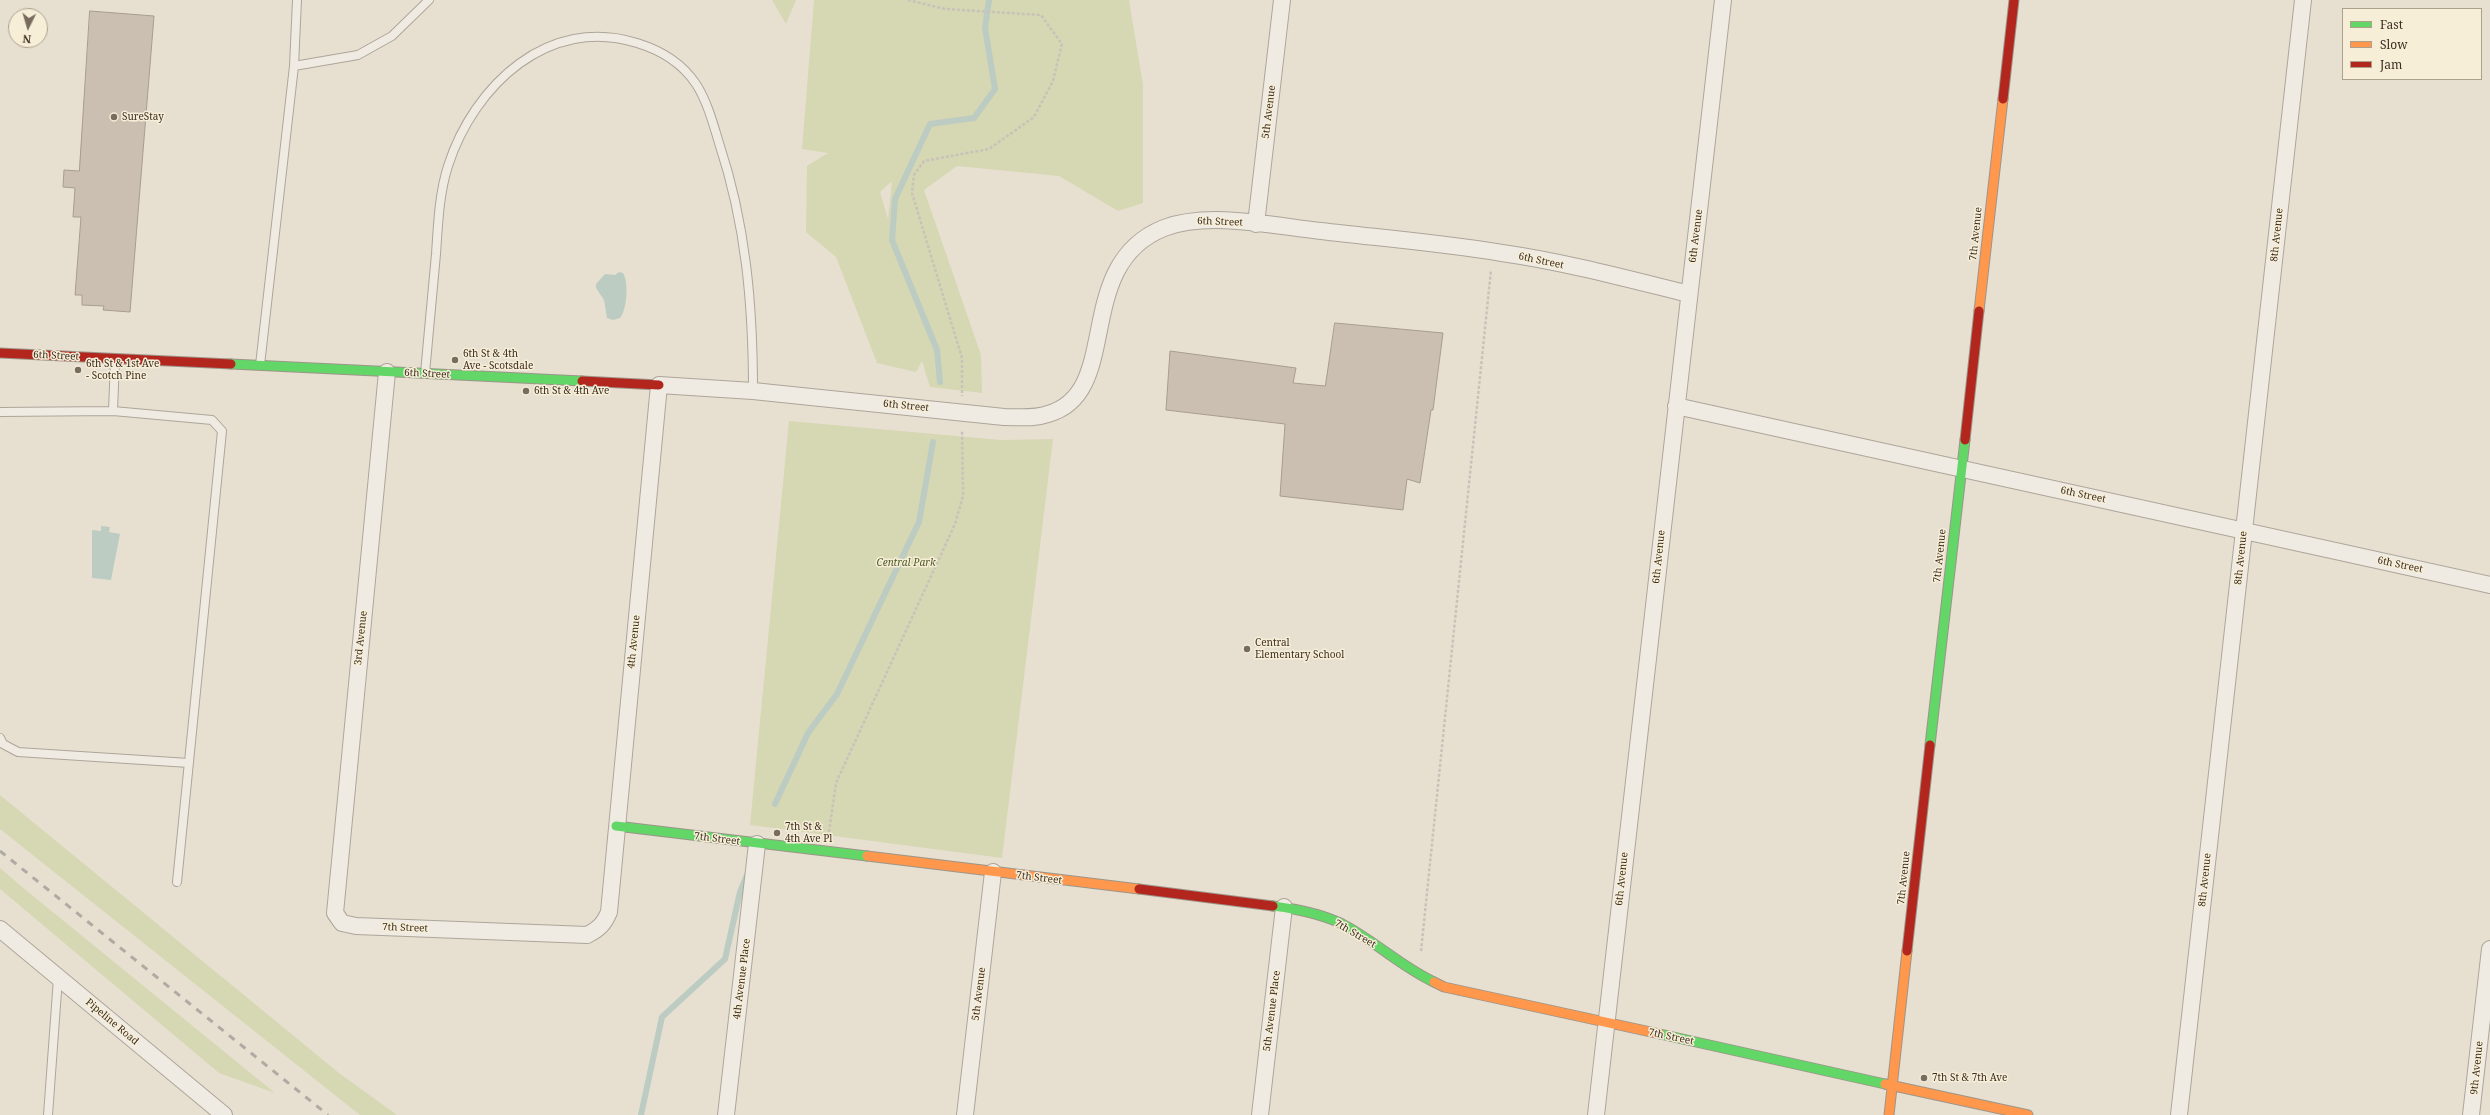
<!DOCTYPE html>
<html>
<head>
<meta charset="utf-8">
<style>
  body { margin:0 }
  #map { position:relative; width:2490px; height:1115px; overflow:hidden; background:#e7e0d1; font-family:"Noto Serif",serif }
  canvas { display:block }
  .legend { position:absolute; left:2342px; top:8px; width:140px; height:72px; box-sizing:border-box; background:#f7eed8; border:1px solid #ada18e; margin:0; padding:5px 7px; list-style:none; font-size:12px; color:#3d2e20 }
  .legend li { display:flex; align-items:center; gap:8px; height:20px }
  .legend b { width:20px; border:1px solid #ada18e }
  .north { position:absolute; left:8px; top:8px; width:40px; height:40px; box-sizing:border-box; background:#f7eed8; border:1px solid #ada18e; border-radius:50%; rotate:185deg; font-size:11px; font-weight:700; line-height:16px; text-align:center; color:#3d2e20 }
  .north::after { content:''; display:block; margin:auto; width:14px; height:18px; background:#786c5e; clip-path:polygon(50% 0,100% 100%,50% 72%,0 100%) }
</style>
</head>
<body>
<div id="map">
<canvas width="2490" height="1115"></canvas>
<ul class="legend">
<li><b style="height:5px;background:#63d668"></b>Fast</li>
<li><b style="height:5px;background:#ff974d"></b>Slow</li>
<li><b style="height:5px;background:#b3261e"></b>Jam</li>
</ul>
<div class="north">N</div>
</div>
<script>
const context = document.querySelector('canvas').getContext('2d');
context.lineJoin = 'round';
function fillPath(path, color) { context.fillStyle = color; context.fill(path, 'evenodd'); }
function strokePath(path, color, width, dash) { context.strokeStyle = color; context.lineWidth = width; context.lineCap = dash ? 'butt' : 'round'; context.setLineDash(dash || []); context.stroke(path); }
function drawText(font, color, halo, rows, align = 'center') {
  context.font = font + ' "Noto Serif",serif'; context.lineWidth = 3; context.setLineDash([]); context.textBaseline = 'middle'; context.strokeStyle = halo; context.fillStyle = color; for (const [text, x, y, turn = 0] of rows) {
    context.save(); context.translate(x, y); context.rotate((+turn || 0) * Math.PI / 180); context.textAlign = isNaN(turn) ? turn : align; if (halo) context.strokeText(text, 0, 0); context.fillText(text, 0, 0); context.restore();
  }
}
fillPath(new Path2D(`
  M772,0H796L786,24Z
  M814,0H1129L1143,85V203L1118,211L1059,176L957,166L924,190L981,355L982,393L930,387L922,361L916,372L877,363L836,257L806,232L807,166L828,153L802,149ZM892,181L888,219L880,192Z
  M789,421L1001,440L1053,439L1002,858L750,825Z
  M0,795L339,1073L397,1115H360L0,829Z
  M0,868L27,891L275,1093L219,1073L0,889Z`), '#d6d7b3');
fillPath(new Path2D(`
  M619,272L623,273C629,282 627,310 620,318L613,320L607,318L604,300L596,288V284L605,274L615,275Z
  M101,526L110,527L109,532L120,534L111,580L92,578V530L101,531Z`), '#bcccc2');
strokePath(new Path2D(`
  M940,382L937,350L892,240L895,199L930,124L974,118L995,89L985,28L989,0
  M775,804L808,733L837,694L919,522L933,442
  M641,1115L662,1017L725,959L740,892L747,875`), '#bcccc2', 6);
const building = new Path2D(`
  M90,11L154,16L130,312L103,310L104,306L82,305V295H75L81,217H73L75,188L63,187L64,170L79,171Z
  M1335,323L1443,333L1433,410H1431L1420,483L1407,479L1403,510L1280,496L1285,424L1166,410L1170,351L1296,368L1293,383L1325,386Z`);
fillPath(building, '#cbbfb2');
strokePath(building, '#a89c90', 1);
const lane = new Path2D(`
  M294,66L358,55L392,36L429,0
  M260,365L294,66L297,0
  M425,373C429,333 432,294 436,254C438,225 439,194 448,166C474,85 549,15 637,43C660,50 682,63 696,84C707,101 713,123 719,143C746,224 753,306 753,391
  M113,411L212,420L222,431L177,882
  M0,412L113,411L115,360
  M0,738L3,744L18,752L189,763
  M48,1115L58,978`);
const street = new Path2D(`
  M1256,224L1282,0
  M387,372L335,913L342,923L356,926L587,935C599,929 604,924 609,912L659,385L753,391L1004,417C1019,417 1034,419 1048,414C1124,393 1071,265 1164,228C1209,211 1273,226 1321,231C1381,238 1442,243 1502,253C1565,262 1628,279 1689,294
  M1676,406L2490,585
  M0,929L224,1115
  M726,1115L757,844
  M965,1115L993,872
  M1260,1115L1284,907
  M1596,1115L1723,0
  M2179,1115L2303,0
  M2471,1115L2490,949`);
const fast = new Path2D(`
  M231,364L582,381
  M1930,745L1965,440
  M616,826L867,856
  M1273,906C1297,909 1324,914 1346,926C1377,943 1402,967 1434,982
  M1660,1034L1885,1084`);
const slow = new Path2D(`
  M1979,311L2003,99
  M867,856L1139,889
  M1434,982L1444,987L1660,1034
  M1885,1084L2028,1115
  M1889,1115L1907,951`);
const jam = new Path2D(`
  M2003,99L2014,0
  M0,353L231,364
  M582,381L659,385
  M1965,440L1979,311
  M1139,889L1273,906
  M1907,951L1930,745`);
strokePath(lane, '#ada599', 10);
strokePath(street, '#ada599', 18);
strokePath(fast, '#9c958a', 11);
strokePath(slow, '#9c958a', 11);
strokePath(jam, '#9c958a', 11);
strokePath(new Path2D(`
  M908,0L945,9L1041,15L1062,44L1053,81L1034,117L989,149L924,161L914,175L912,193L962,358V396
  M829,832L836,783L955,524L963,496L962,431
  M1421,951L1491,270`), '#c8c2b9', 2.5, [3, 2]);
strokePath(lane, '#efebe3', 8);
strokePath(street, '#efebe3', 16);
strokePath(fast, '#63d668', 9);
strokePath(slow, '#ff974d', 9);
strokePath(jam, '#b3261e', 9);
strokePath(new Path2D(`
  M0,851L328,1115`), '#afaaa2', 3, [7, 7]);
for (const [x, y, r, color] of [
  [114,117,4,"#786c5e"],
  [455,360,4,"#786c5e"],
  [78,370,4,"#786c5e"],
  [526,391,4,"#786c5e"],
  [1247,649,4,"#786c5e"],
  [777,833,4,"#786c5e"],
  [1924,1078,4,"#786c5e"]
]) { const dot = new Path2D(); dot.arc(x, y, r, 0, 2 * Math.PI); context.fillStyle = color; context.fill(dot); strokePath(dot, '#f7eed8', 1.5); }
drawText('10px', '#3d2e20', '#f7eed8', [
  ["5th Avenue",1269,112,-83],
  ["6th Street",1220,222,2],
  ["7th Avenue",1976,234,-84],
  ["8th Avenue",2277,235,-84],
  ["6th Avenue",1696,236,-83],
  ["6th Street",1541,261,12],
  ["6th Street",56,356,3],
  ["6th Street",427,374,3],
  ["6th Street",906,406,6],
  ["6th Street",2083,495,12],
  ["7th Avenue",1940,556,-84],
  ["6th Avenue",1659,557,-84],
  ["8th Avenue",2241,558,-84],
  ["6th Street",2400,565,12],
  ["3rd Avenue",361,638,-84],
  ["4th Avenue",634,642,-84],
  ["7th Street",717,839,7],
  ["7th Street",1039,878,7],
  ["7th Avenue",1904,878,-84],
  ["6th Avenue",1622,879,-84],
  ["8th Avenue",2205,880,-84],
  ["7th Street",405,928,2],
  ["7th Street",1355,934,30],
  ["4th Avenue Place",742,979,-83],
  ["5th Avenue",979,994,-83],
  ["5th Avenue Place",1272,1011,-83],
  ["Pipeline Road",112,1022,40],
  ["7th Street",1671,1037,12],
  ["9th Avenue",2477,1068,-84]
]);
drawText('10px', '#3d2e20', '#f7eed8', [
  ["SureStay",122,117],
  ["6th St & 4th",463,354],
  ["Ave - Scotsdale",463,366],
  ["6th St & 1st Ave",86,364],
  ["- Scotch Pine",86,376],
  ["6th St & 4th Ave",534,391],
  ["Central",1255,643],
  ["Elementary School",1255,655],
  ["7th St &",785,827],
  ["4th Ave Pl",785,839],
  ["7th St & 7th Ave",1932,1078]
], 'left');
drawText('italic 10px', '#4d5a26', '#f7eed8', [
  ["Central Park",906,563]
]);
</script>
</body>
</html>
